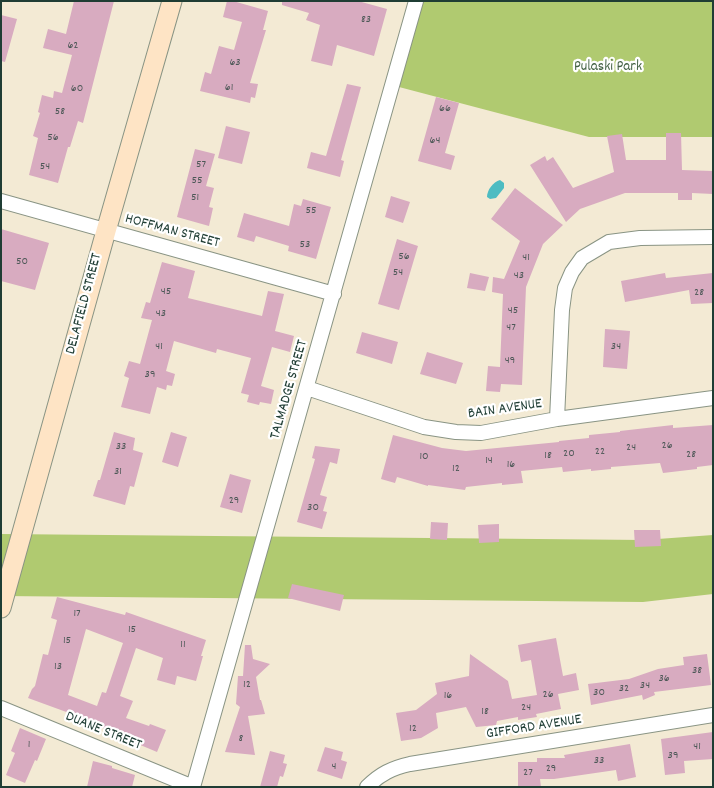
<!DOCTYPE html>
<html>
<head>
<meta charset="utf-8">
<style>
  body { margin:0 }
  #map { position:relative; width:714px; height:788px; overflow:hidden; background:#f3ead4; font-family:Dekko,sans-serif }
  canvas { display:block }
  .frame { position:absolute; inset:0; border:2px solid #1f3d34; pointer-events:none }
</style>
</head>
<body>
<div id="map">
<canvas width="714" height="788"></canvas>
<div class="frame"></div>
</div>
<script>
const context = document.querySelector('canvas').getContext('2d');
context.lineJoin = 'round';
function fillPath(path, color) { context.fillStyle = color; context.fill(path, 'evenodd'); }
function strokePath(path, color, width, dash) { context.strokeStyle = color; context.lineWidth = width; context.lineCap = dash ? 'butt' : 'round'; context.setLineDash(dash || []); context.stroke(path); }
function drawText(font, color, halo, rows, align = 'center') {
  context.font = font + ' Dekko,sans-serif'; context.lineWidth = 4.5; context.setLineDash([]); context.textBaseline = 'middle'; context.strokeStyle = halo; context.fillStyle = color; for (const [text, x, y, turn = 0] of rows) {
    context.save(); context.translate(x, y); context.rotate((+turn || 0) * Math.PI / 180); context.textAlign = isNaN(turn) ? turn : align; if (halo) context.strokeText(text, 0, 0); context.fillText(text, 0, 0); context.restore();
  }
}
fillPath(new Path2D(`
  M423,1H713V137H589L399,87Z
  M1,534L644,540L713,535V594L643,602L1,596Z`), '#b0ca70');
fillPath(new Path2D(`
  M500,180L504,183V188L496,198L490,199L487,197C487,190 493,182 500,180Z`), '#4dbcc2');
fillPath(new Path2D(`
  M74,1H114L83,123L78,121L70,147H68L58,183L29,175L38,138L33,136L40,113L38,112L42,95L53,98L54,91L62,93L72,55L43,48L48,29L66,34Z
  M227,1H233L268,11L263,30H266L250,83L258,84L255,98L251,97L250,103L200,91L205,72L211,74L219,46L234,50L242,22L223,17Z
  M282,1H358L387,9L374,56L337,45L332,66L311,61L320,25L306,20L309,13L282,5Z
  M1,15L17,19L5,62L1,61Z
  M347,84L361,87L341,160L344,161L340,177L307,168L311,152L326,156Z
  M436,97L459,103L445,153L455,156L451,170L418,161Z
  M226,126L250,132L242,164L218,158Z
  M666,133H681L682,170L713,171V194L692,193V200H678V193H625L580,209L566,222L530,165L545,156L547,161L553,157L573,188L614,172L607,136L622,134L626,160H666Z
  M195,149L215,154L206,186L214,188L209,207L213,208L209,226L177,217Z
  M515,188L563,225L543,244L526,287L522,385L501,384L500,392L486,391L488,366L500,367L503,294L492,292L493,277L504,279L520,241L491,219Z
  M391,196L410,202L403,223L385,217Z
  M303,199L331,207L316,259L288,251L289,246L256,236L254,242L237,237L244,213L289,226L294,204L301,206Z
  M1,229L49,243L35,290L1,281Z
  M397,239L418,246L399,310L378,304Z
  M162,262L195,271L188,298L262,316L268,291L284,294L275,331L294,336L290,352L272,347L261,386L274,390L271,404L260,402L259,405L247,402L249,395L241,393L251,358L217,349L216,353L174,341L166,371L175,374L172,386L167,385L166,390L157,387L150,414L121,407L129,378L124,376L129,361L140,364L152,320L141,318L146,302L150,303Z
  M470,273L489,277L485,291L467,288Z
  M665,273L666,278L713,273V303L691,304L689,290L625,302L621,281Z
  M605,329L630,331L627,369L603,367Z
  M362,332L398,342L392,364L356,353Z
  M427,352L463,363L456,384L420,374Z
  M673,425V428L713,425V465L697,467V469L663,473L660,463L611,467V469L591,471V469L563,472L562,467L521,471L523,483L502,485V483L466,487L465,490L428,485V486L397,477L395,483L381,479L393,435L442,448L466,451L559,442V441L589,438V435L620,432V431Z
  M114,432L135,438L133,450L143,453L134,487L130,486L125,505L93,496L98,480H100Z
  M171,432L187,437L178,467L162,462Z
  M315,446L340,449L337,464L330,462L320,495L327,497L323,511L327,512L322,529L297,522L315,459L312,458Z
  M230,474L251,480L242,513L220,507Z
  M431,522L448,523L447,540L430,539Z
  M499,524V542L479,543L478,525Z
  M634,530H660L661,546L635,547Z
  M292,584L344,595L340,611L288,598Z
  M57,597L125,615L126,612L206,640L201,656H203L196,681L177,676L175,685L157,680L163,658L136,648L120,696L133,701L126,718L149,726L150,724L166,730L157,752L138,744L137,745L121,740L122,736L90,723L91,721L28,698L32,689L35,686L43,654L48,655L57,620L51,618ZM86,629L123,643L106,693L102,692L97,706L68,695Z
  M556,638L563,676L576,673L579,690L558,694L561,709L536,714L537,717L518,720V717L497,721L496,725L476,727L466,707L436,713L438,728L421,738L401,741L396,713L416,710L437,694L435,683L469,676L470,654L508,681L512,699L537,695L531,660L521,662L518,645Z
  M245,645H251L253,659L270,664L256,677L260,700H261L265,714L248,716L255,755L225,752L240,707L236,704L238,676H243Z
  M707,654L711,685L654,692L655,695L643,700L642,695L591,705L588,684L629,679L658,669L684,665L683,657Z
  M20,728L46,739L37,761L35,760L25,783L6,775L15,753L11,751Z
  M713,732V759L684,761L685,773L665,775L661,739Z
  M630,744L636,777L618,781L616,770L554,779H540L541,787H518V762H537V758H565L564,755Z
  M325,747L343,752L341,760L347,762L342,779L317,771Z
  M270,751L285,755L283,763L287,764L283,777L280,776L277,787H260Z
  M93,761L112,766V768L135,775L132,787H87Z`), '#d8abc0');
const street = new Path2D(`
  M1,201L334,294
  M307,388L424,427L456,432L481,433L557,419L713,398
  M557,419L562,310L565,288L572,272L582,258L609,242L640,238L713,237
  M1,708L193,787
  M193,787L416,1
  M367,787C380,774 392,768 410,764L713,715`);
const secondary = new Path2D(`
  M1,608L106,231L172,1`);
strokePath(street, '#899484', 16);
strokePath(secondary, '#899484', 21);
strokePath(street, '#fff', 14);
strokePath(secondary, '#fee4c5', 19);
drawText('12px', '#4d5857', null, [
  ["83",366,20],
  ["62",73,46],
  ["63",235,63],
  ["61",229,88],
  ["60",77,89],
  ["66",445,109],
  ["58",60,112],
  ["56",53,138],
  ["64",435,141],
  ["57",201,165],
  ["54",45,167],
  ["55",197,181],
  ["51",195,198],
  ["55",311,211],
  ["53",305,245],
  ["56",404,257],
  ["41",526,258],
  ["50",22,262],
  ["54",398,273],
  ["43",519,276],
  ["45",166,292],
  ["28",699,293],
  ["45",513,311],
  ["43",161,314],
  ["47",511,328],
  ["41",159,347],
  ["34",616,347],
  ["49",510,361],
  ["39",150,375],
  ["26",667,446],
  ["33",121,447],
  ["24",631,448],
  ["22",600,452],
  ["20",569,454],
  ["28",691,455],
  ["18",548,456],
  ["10",424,457],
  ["14",489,461],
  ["16",511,465],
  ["12",456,469],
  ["31",118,472],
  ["29",234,501],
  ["30",313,508],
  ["17",77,614],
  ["15",132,630],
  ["15",67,641],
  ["11",183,645],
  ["13",58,667],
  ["38",697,671],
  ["36",664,679],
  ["12",247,685],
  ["34",645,686],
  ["32",624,689],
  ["30",599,693],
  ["26",548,695],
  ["16",448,696],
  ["24",526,708],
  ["18",485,712],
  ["12",413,729],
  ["8",241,739],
  ["1",29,745],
  ["41",697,747],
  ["39",673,756],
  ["33",599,761],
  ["4",334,767],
  ["29",551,769],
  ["27",528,773]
]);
drawText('15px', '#436043', '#fff', [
  ["Pulaski Park",608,68]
]);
drawText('15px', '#1f3d34', '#fff', [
  ["HOFFMAN STREET",172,232,15],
  ["DELAFIELD STREET",85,304,-75],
  ["TALMADGE STREET",290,390,-74],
  ["BAIN AVENUE",505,410,-8],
  ["GIFFORD AVENUE",534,728,-9],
  ["DUANE STREET",103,732,22]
]);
</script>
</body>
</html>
